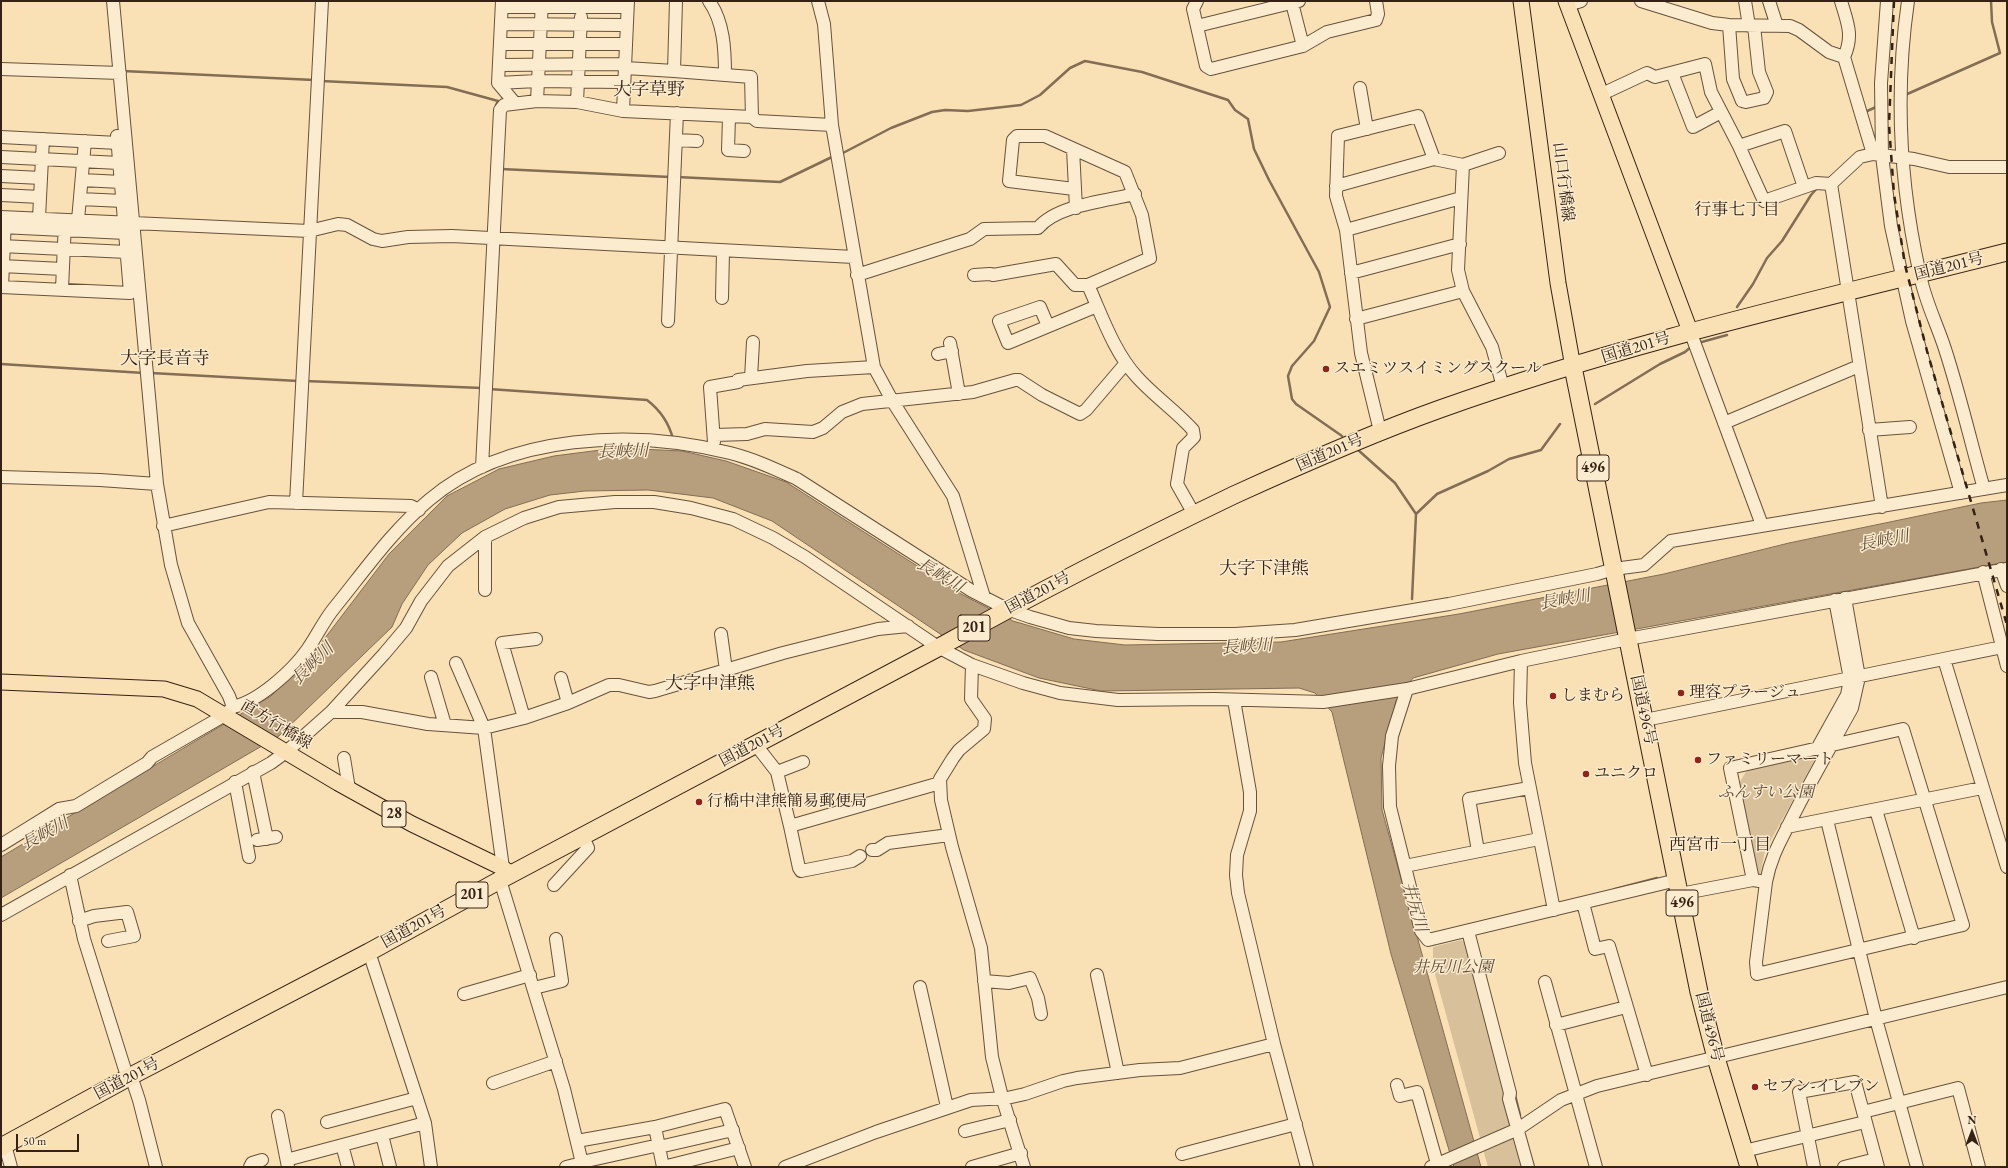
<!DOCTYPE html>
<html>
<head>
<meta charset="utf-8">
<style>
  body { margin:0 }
  #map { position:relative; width:2008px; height:1168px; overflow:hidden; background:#f9e0b5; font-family:"EB Garamond",serif }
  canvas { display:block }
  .frame { position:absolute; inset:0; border:2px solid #362214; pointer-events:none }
  .north { position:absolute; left:1952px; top:1112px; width:40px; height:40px; -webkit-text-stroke:3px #fbebcf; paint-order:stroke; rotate:0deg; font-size:11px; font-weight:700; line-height:16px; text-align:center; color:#362214 }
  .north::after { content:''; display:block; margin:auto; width:14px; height:18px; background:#362214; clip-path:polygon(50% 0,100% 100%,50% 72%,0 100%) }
  .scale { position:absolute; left:16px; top:1134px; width:63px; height:18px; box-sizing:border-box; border:2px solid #362214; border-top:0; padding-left:5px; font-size:12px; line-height:14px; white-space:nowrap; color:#362214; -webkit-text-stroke:3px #fbebcf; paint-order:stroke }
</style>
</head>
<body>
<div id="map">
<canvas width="2008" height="1168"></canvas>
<div class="frame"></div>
<div class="north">N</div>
<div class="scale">50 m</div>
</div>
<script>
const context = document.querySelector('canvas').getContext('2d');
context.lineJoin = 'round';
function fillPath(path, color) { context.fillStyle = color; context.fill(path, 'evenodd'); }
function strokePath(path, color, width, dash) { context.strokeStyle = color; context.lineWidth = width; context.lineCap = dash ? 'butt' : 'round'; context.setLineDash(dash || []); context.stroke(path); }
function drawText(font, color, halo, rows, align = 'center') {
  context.font = font + ' "EB Garamond","Noto Serif JP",serif'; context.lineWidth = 3; context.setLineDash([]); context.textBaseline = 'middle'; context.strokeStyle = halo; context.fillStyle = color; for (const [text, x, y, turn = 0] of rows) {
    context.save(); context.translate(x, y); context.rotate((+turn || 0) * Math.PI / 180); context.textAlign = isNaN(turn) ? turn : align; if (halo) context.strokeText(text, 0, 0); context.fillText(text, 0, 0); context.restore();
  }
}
fillPath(new Path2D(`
  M1818,754L1765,851L1760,875L1754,874L1738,785L1747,770Z
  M1461,940L1465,942L1523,1167H1488L1433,967V947Z`), '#d8c09a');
const water = new Path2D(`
  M617,448L682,451L726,461L786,482L961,594L1013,621L1074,639L1125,645L1281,642L1459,614L1664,574L1789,543L1981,503L2007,500V562L1498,654L1413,678L1396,701L1381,758L1382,810L1481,1167H1454L1391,954L1332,712L1315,693L1299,688L1101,691L1039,678L964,650L772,521L713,498L648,490L585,491L550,495L505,509L462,533L428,565L402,604L392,627L279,736L1,898V857L271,696L312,655L389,554L447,496L499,469L554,456Z`);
fillPath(water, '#b79f7e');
strokePath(water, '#836d54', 1);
strokePath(new Path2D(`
  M123,71L314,80
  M321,81L447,87L498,101L496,105
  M1905,95L2000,53L1992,22L1991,1
  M1865,112L1876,107
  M841,154L891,128L932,112L945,110L968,111L1021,105L1040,95L1070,68L1085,61L1142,72L1228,100L1235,110L1248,119L1254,149L1269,180L1319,272L1330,307L1314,341L1292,366L1288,376L1292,399L1296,404L1342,436
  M501,169L670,177
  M677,177L780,182L834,156
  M1737,307L1753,284L1767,258L1782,241L1811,195L1818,187
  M1698,343L1727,335
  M1,364L144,373
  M151,373L298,381
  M305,381L482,388
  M489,389L647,400C660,410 669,423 673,439
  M1595,404L1660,364L1685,352L1692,346
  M1357,449L1395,483L1416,514L1412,599
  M1416,514L1437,494L1488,471L1509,459L1541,450L1560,424
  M1615,889L1657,878
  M1515,1095L1520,1115`), '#836d54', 2.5);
const minor = new Path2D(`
  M502,1L498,83L514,102
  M709,1C724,22 725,50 725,75
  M818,1L824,24L832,125L874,367L893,402L953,496L984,597
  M1197,1L1193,9L1206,66L1211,69L1303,46L1327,32L1376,20L1378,14L1376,1
  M1641,1L1712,23L1729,25L1790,26L1799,30L1829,52L1844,57
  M1745,1L1749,26
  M1769,1L1777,26
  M1841,1C1847,22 1854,35 1844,57L1873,154
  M1887,1L1881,83L1882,156L1891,226L1912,321L1961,493
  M1908,1C1895,91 1900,186 1920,275C1925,301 1937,324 1945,349C1960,395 1971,443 1984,489
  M1292,3L1303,46
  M1568,5L1581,1
  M502,7H622
  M501,24L622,25
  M1729,25L1733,79L1742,101L1746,102L1764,98L1767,92L1759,72L1754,26
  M1197,26L1299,1
  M500,44H621
  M499,65L620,64
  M626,68L674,71L676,1
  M1,69L120,73
  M674,71L751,77L752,117
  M1672,73L1693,127L1721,112
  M498,83L537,81L620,82
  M1360,88L1367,129
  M1602,94L1647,73L1655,77L1705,64L1711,92L1739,146L1764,201L1816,183L1831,184
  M537,101L542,1
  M577,102L581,17
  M623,111L628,1
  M729,117L728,150L744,151
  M1,137L118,143
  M676,140L697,141
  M1739,146L1785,131L1804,187
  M1073,149L1076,208
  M1,157L119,163
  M1,176L41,178
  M82,180L121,182
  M1336,186L1434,159L1463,165
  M1074,189L1009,181L1013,140L1017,136H1045L1125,172L1142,215L1150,258L1088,285C1102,316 1114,352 1137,377C1154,396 1176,411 1193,430L1194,437L1183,448L1177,484L1194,514
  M1,195L40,197
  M80,199L123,201
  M1,217L309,231L338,224L347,225L373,239L382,241L408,237L452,236L854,257
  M39,218L43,139
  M78,220L85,141
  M1,227L126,233
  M1346,230L1461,198
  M1,246L127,252
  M1,266L63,269
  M1351,273L1460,244
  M857,275L970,239L984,229L1038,228C1057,205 1106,201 1135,194
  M974,275L990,274L993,275L1056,264L1075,285H1088
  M1,287L130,293L117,136
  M2,287L5,220
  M62,289L65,222
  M1463,291L1458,270L1463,165L1499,153
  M722,298L723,251
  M1356,319L1463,291L1492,347L1503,387
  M668,321L677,113
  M1048,326L1040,307L999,321L1008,343L1097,306
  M1690,331L1762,525
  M950,343L959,394
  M938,354L952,351
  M751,378L753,342
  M1724,423L1859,366
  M1869,430L1910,427
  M1380,431L1361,353L1346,230L1336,196L1338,136L1418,116L1434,159
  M715,435L747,434L765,429L813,432L823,428L842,412L862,404L973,392L1015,380H1019L1042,395L1080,414L1086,410L1126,363
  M714,442L710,387L738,382V380L807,371L874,367
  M482,467L500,110L504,105L537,101L577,102L623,111L752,117L757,121L832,125
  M1,477L100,480L157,484
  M296,503L322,1
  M1882,507L1831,184L1860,157L1873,154L1914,159L1949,167H2007
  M163,526L269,502L411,506L419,510
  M2001,569L2007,586
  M1983,572L2007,666
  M485,590V537
  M721,634L726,670
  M1944,659L2007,867
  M1521,661L1520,703L1525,763L1554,910
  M456,663L484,728L503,868
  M972,665L971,699L985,719L984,729L959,750L953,758L940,779L941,800L952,847L981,948L992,1057L1002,1097L1024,1167
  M431,677L445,725
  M561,678L568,703
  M1407,689L1392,736L1389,766L1390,807L1421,931L1428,940L1677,880
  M1234,700L1250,792V811L1237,855L1236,875L1238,893L1274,1044L1307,1167
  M233,707C259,701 292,671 307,650C317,636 324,620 335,607C365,570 392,531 429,500C508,433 635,429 730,453C754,459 775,469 797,479L972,591L1007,609L1030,617L1069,628L1096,631L1158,634H1235L1295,630L1449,604L1597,574L1614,569L1644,565L1671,541L2007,485
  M331,712H362L428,724L484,728L524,718L568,703L609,685H619L649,692L655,691L783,653L878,629L908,626
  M524,718L502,643L536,639
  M1645,720L2007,646
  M756,745L777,772L790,826L940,783
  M1817,749L1847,695L1850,679L1835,600
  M344,758L349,789
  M253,772L267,839
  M777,772L803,762
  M235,782L249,857
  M1876,810L1914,938
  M1827,820L1876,1019L1917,1167
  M790,826L799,868L801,871L852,861L860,856
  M1787,827L1982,788
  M257,840L276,837
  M1,845L59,809L76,806L147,763L152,757L225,715L233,707L229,696L188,623L171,565L157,484L113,1
  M872,850H877L888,843L949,835
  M1478,851L1469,799L1529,788
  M1405,866L1539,839
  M70,875L84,939L126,1073L131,1076L139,1100L156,1167
  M500,880L564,1089L583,1167
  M1753,880L1730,768L1903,729L1963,925L1757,974L1756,962L1766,882
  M554,885L588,848L583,837
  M1680,894L1753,880L1766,882C1770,861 1777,847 1787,828C1807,787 1830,748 1852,708L1859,677L1845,598
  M1583,903L1595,949L1609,946L1647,1075
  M1,915L271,763L286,752L331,712L384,654L406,628L421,601L448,566L485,537L524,518L559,507L615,502H654L691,508L733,519L773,538L805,557L938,647L972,665L1023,683L1060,693L1118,700L1215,699L1323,702L1407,689L1521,661L1628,639L2007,569
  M79,921L94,916L127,912L134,936L108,941
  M1468,931L1510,1093L1509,1099L1528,1167
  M369,952L425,1123L431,1167
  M1097,975L1118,1073
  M984,981L1009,983L1030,978L1038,998L1041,1014
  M1545,982L1596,1167
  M920,987L947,1107
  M534,988L562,981L556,939
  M464,994L530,975
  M1556,1025L1626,1007
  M493,1083L556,1061
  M1397,1085L1400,1096L1417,1092L1438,1167
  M1863,1112L1958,1088L1979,1167
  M278,1116L288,1167
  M327,1122L417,1098
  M655,1127L663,1167
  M965,1131L1010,1120
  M382,1135L390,1167
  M577,1141L655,1127L725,1109L745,1167
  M5,1145L11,1167
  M342,1145L348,1167
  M659,1147L733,1130
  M1744,1151L1865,1122
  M1182,1154L1296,1124
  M290,1159L425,1123
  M582,1162L659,1145
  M250,1167L252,1163L262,1160
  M566,1167L582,1163
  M663,1167L739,1148
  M785,1167L876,1132L971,1100L1007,1098L1025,1094L1063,1081L1077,1078L1140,1070L1180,1068L1274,1044
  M972,1167L1021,1153
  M1431,1167L1518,1129L1561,1100L1597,1086L2007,987
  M1814,1167L1799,1092L1855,1082L1878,1167
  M1844,1167L1876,1159`);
const major = new Path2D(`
  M1521,1L1558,283L1573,367
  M1566,1L1690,331
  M1,682L164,689L197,699L338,783L412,824L503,868L511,874`);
const highway = new Path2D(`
  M1573,367L1699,992L1716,1058L1749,1167
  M1,1147L131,1076L369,952L500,880L945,644C1040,591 1136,542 1234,495C1302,464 1370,434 1440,409C1625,343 1817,300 2007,252`);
strokePath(minor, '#67523c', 14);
strokePath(major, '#362214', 17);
strokePath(highway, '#362214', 19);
strokePath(minor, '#fbebcf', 12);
strokePath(major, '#f9e0b5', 15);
strokePath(highway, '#f9e0b5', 17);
strokePath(new Path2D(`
  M1894,1L1889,125L1894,194L1905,265L1927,351L2007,625`), '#362214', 2.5, [7, 7]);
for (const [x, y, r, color] of [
  [1326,369,4,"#8f2418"],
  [1681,693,4,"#8f2418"],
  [1553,696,4,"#8f2418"],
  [1698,760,4,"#8f2418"],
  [1586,774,4,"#8f2418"],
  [699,802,4,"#8f2418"],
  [1755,1087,4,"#8f2418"]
]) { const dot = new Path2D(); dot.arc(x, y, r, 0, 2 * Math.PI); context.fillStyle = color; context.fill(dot); strokePath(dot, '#fbebcf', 1.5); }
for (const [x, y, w] of [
  [1593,468,32],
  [974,628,32],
  [394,814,24],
  [472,895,32],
  [1682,903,32]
]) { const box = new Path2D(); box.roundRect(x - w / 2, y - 13, w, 26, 3); context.fillStyle = '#fbebcf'; context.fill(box); strokePath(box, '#362214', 1); }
drawText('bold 15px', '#362214', null, [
  ["496",1593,468],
  ["201",974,628],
  ["28",394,814],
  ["201",472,895],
  ["496",1682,903]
]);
drawText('16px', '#362214', '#fbebcf', [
  ["山口行橋線",1563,182,83],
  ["国道201号",1949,267,-14],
  ["国道201号",1636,348,-17],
  ["国道201号",1330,453,-23],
  ["国道201号",1038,593,-28],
  ["国道496号",1643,710,78],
  ["直方行橋線",276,725,31],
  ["国道201号",752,746,-28],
  ["国道201号",414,927,-29],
  ["国道496号",1709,1027,76],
  ["国道201号",127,1079,-28]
]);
drawText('16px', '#362214', '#fbebcf', [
  ["スエミツスイミングスクール",1334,369],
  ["理容プラージュ",1689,693],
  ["しまむら",1561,696],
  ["ファミリーマート",1706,760],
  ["ユニクロ",1594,774],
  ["行橋中津熊簡易郵便局",707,802],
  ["セブン-イレブン",1763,1087]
], 'left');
drawText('italic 16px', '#5e4a36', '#fbebcf', [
  ["ふんすい公園",1766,793],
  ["井尻川公園",1453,968]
]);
drawText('17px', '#362214', '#fbebcf', [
  ["行事七丁目",1737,210],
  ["西宮市一丁目",1720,845]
]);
drawText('italic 17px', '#634e39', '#fbebcf', [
  ["長峡川",623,452,-2],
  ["長峡川",1884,541,-11],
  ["長峡川",940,576,31],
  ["長峡川",1565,600,-10],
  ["長峡川",1247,647,-4],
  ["長峡川",313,664,-45],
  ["長峡川",45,834,-29],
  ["井尻川",1414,907,74]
]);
drawText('18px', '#362214', '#fbebcf', [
  ["大字草野",649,90],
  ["大字長音寺",165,359],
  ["大字下津熊",1264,569],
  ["大字中津熊",710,684]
]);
</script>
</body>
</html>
